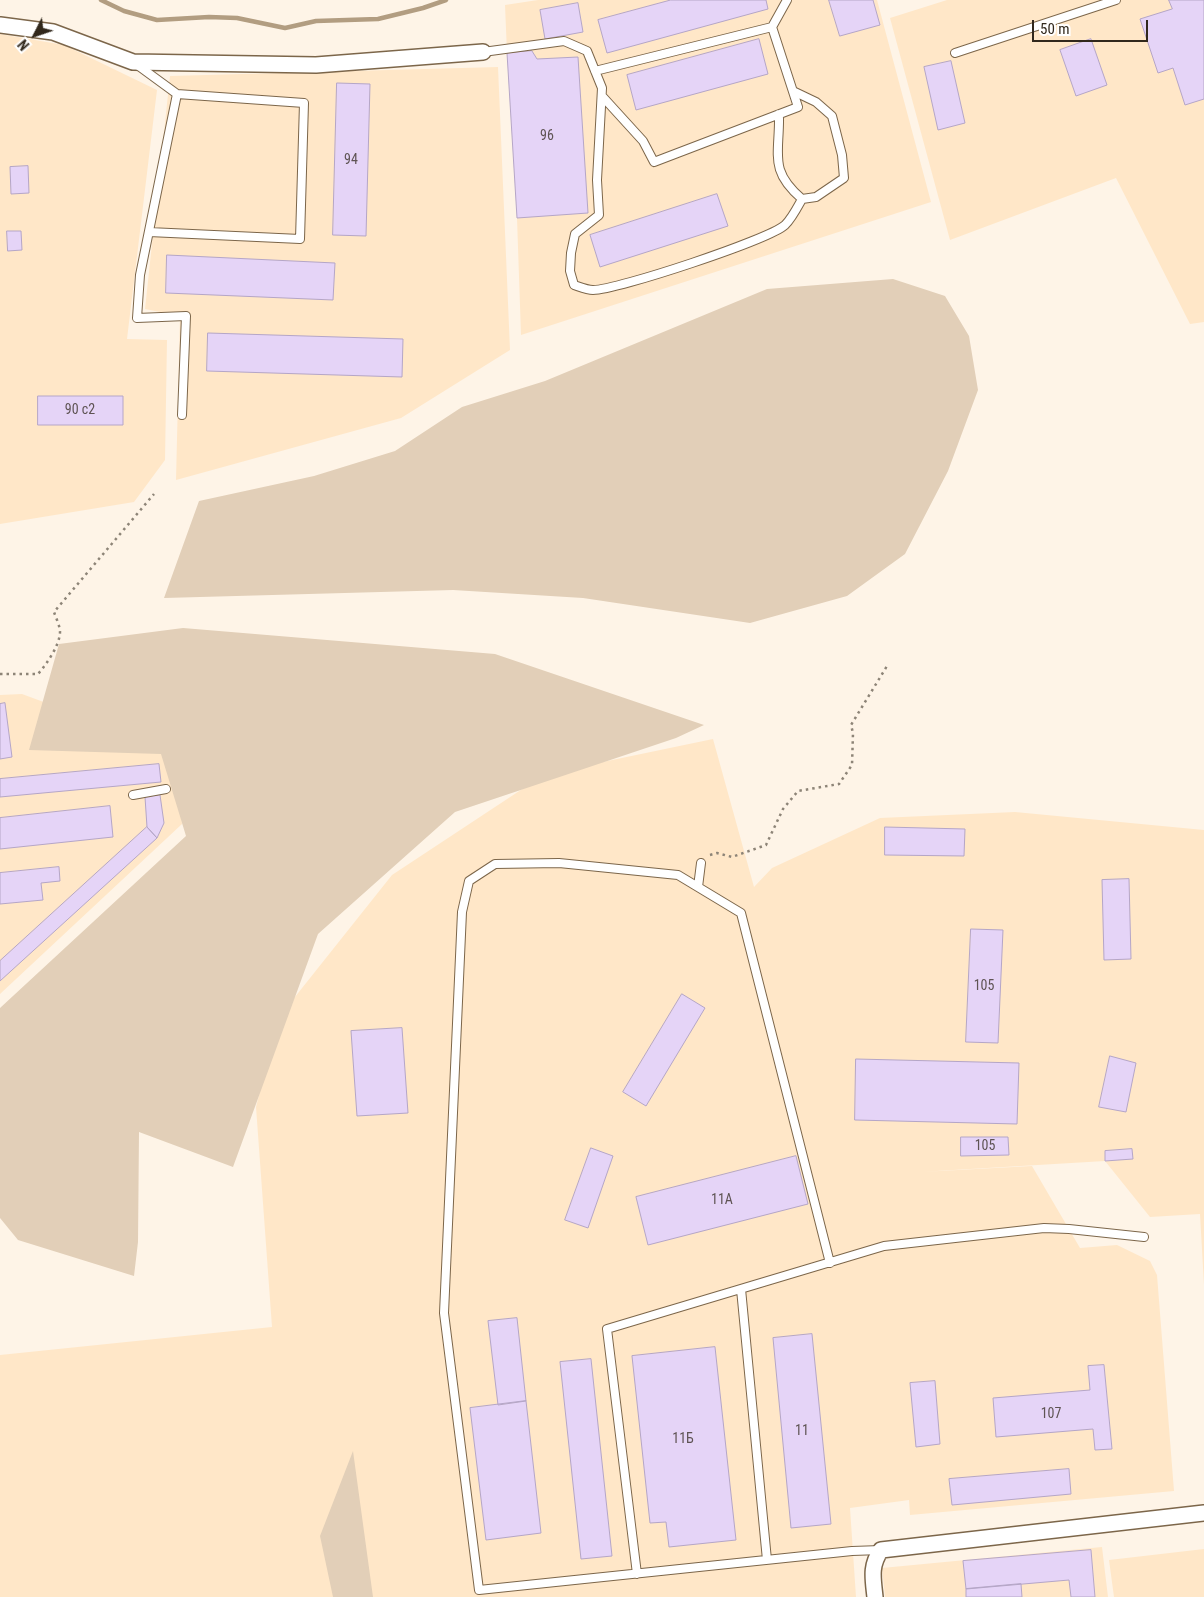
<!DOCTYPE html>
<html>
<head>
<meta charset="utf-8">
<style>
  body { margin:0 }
  #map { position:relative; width:1204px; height:1597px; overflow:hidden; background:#fef4e7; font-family:"Roboto Condensed",sans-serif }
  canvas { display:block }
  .north { position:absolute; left:10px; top:10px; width:50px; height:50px; -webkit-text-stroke:4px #fff; paint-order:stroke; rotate:229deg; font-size:14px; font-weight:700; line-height:20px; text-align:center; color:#31281c }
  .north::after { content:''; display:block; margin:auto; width:18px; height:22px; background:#31281c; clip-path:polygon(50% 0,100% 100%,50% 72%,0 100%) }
  .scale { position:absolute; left:1032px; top:20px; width:116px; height:22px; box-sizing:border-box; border:2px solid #31281c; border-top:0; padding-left:6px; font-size:15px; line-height:18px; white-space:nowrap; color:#31281c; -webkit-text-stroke:4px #fff; paint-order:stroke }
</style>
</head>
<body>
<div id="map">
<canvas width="1204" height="1597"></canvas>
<div class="north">N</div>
<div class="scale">50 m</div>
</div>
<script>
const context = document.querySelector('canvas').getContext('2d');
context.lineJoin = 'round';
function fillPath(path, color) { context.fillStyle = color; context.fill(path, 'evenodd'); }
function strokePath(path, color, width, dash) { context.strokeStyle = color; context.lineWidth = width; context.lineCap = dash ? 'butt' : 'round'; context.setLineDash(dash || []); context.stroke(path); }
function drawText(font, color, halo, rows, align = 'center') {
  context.font = font + ' "Roboto Condensed",sans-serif'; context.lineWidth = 5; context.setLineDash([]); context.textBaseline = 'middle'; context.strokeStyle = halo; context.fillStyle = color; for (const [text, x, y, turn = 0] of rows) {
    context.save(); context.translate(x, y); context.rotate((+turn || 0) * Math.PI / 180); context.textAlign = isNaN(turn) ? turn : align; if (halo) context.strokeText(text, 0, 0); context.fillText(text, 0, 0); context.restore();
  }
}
fillPath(new Path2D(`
  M538,0H877L931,202L521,335L517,218L507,53L505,5Z
  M947,0H1204V322L1190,324L1116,178L950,240L890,18Z
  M0,34L64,45L157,90L127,339L167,340L165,460L134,502L0,524Z
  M498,67L510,350L401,418L176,480L180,316L145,309L170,76Z
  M22,694L176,751L182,824L0,994V695Z
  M713,739L754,887L772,868L880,818L1015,812L1204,830V1285L1200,1214L1150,1217L1105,1161L920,1172L1032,1166L1080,1248L1117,1245L1150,1261L1157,1275L1174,1491L910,1515L909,1500L850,1508L856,1597H0V1355L272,1327L256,1107L279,1017L392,875L545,774Z
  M1102,1547L1108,1597H885L882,1568Z
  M1204,1549V1597H1114L1109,1560Z`), '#ffe7c8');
fillPath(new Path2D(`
  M893,279L945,296L969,336L978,390L948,471L905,554L847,596L750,623L583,598L453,590L164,598L199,501L314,476L395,451L462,407L545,381L767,289Z
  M183,628L495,654L704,725L676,738L455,812L318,934L233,1167L139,1132L138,1242L134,1276L18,1240L0,1218V1008L186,836L161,754L29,750L59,644Z
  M353,1451L373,1597H333L320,1536Z`), '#e2cfb8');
strokePath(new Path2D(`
  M101,0L124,11L157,20L209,17L237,18L285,28L316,21L378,19L423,8L446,0`), '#b29d81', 4.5);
const building = new Path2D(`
  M671,0H766L768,9L607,53L598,20Z
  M829,0H873L880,25L840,36Z
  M1169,0H1204V99L1185,105L1173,68L1158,73L1140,19L1172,9Z
  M578,3L583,32L545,39L540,10Z
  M759,39L768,74L636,110L627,75Z
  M1091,39L1107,85L1076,96L1060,50Z
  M532,51L537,59L578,57L588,213L517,218L507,53Z
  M951,61L965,123L938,130L924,67Z
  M337,83L370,84L366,236L333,235Z
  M28,166L29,193L11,194L10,167Z
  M717,194L728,226L600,267L590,235Z
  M7,231H21L22,250L8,251Z
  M167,255L335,263L333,300L166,293Z
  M208,333L403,339L402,377L207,371Z
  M38,396H123V425H38Z
  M5,703L12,757L0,759V704Z
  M159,764L161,782L0,797V779Z
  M160,795L164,823L157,838L147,827L145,797Z
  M110,806L113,837L0,849V818Z
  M147,827L157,838L0,981V961Z
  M885,827L965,829L964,856L885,855Z
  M59,867L60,881L41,883L43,900L0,904V873Z
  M1129,879L1131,959L1104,960L1102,880Z
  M971,929L1003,930L998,1043L966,1042Z
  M682,994L705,1008L646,1106L623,1092Z
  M402,1028L408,1113L357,1116L351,1031Z
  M1110,1056L1136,1063L1126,1112L1099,1107Z
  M856,1059L1019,1063L1017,1124L855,1120Z
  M961,1137H1008L1009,1155L961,1156Z
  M591,1148L613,1156L588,1228L565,1220Z
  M1132,1149L1133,1159L1105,1161V1151Z
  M796,1156L808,1204L648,1245L636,1197Z
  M517,1318L526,1401L498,1405L488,1321Z
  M812,1334L831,1524L791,1528L773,1338Z
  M715,1347L736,1540L669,1547L666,1522L650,1523L632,1356Z
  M591,1359L612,1556L581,1559L560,1362Z
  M1104,1365L1112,1449L1095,1450L1093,1429L996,1437L993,1398L1090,1390L1088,1366Z
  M935,1381L940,1444L916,1447L910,1383Z
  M526,1401L541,1533L486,1540L470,1408Z
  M1069,1469L1071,1494L952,1505L949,1479Z
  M1091,1550L1095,1597H1071L1069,1580L966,1589L963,1561Z
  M1021,1584L1022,1597H966V1589Z`);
fillPath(building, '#e5d4f7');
strokePath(building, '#b5a6c7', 1);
const lane = new Path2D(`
  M483,52L564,41L587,51L602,88L597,180L599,215L575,234L571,253L570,271L574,285C580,287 587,290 593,290C617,290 768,240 785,225C792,218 797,208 802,199
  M955,53L1116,0
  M136,64L177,94L140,275L137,318L186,316L182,415
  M595,71L772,27
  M602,96L643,141L654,162L798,107L772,27L787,0
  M779,114C780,154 768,170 802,199L816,197L844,178L842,155L832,116L816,102L793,91
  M149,232L300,239L304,103L177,94
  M133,795L166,789
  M698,887L701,863
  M830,1263L741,913L678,875L559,863L495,864L469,881L462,912L444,1313L479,1590L852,1551L881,1550
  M741,1289L767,1560
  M637,1574L607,1329L884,1246L1044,1228L1069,1229L1144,1237`);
const street = new Path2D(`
  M0,25L53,32L133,62L316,65L483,52
  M875,1597C873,1578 870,1566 881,1550L1204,1513`);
strokePath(lane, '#7c664a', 10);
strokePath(street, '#7c664a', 18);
strokePath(new Path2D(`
  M0,674H38C46,665 60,645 60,632C60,626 56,618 54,612L154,494
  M710,855L717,853L732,857L766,845L783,809L798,791L839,784L852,765L853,733L851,725L887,666`), '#8d8477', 2.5, [2.5, 4]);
strokePath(lane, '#fff', 8);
strokePath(street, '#fff', 15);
drawText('14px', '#5e5353', null, [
  ["96",547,136],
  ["94",351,160],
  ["90 с2",80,410],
  ["105",984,986],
  ["105",985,1146],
  ["11А",722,1200],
  ["107",1051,1414],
  ["11",802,1431],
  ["11Б",683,1439]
]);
</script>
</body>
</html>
